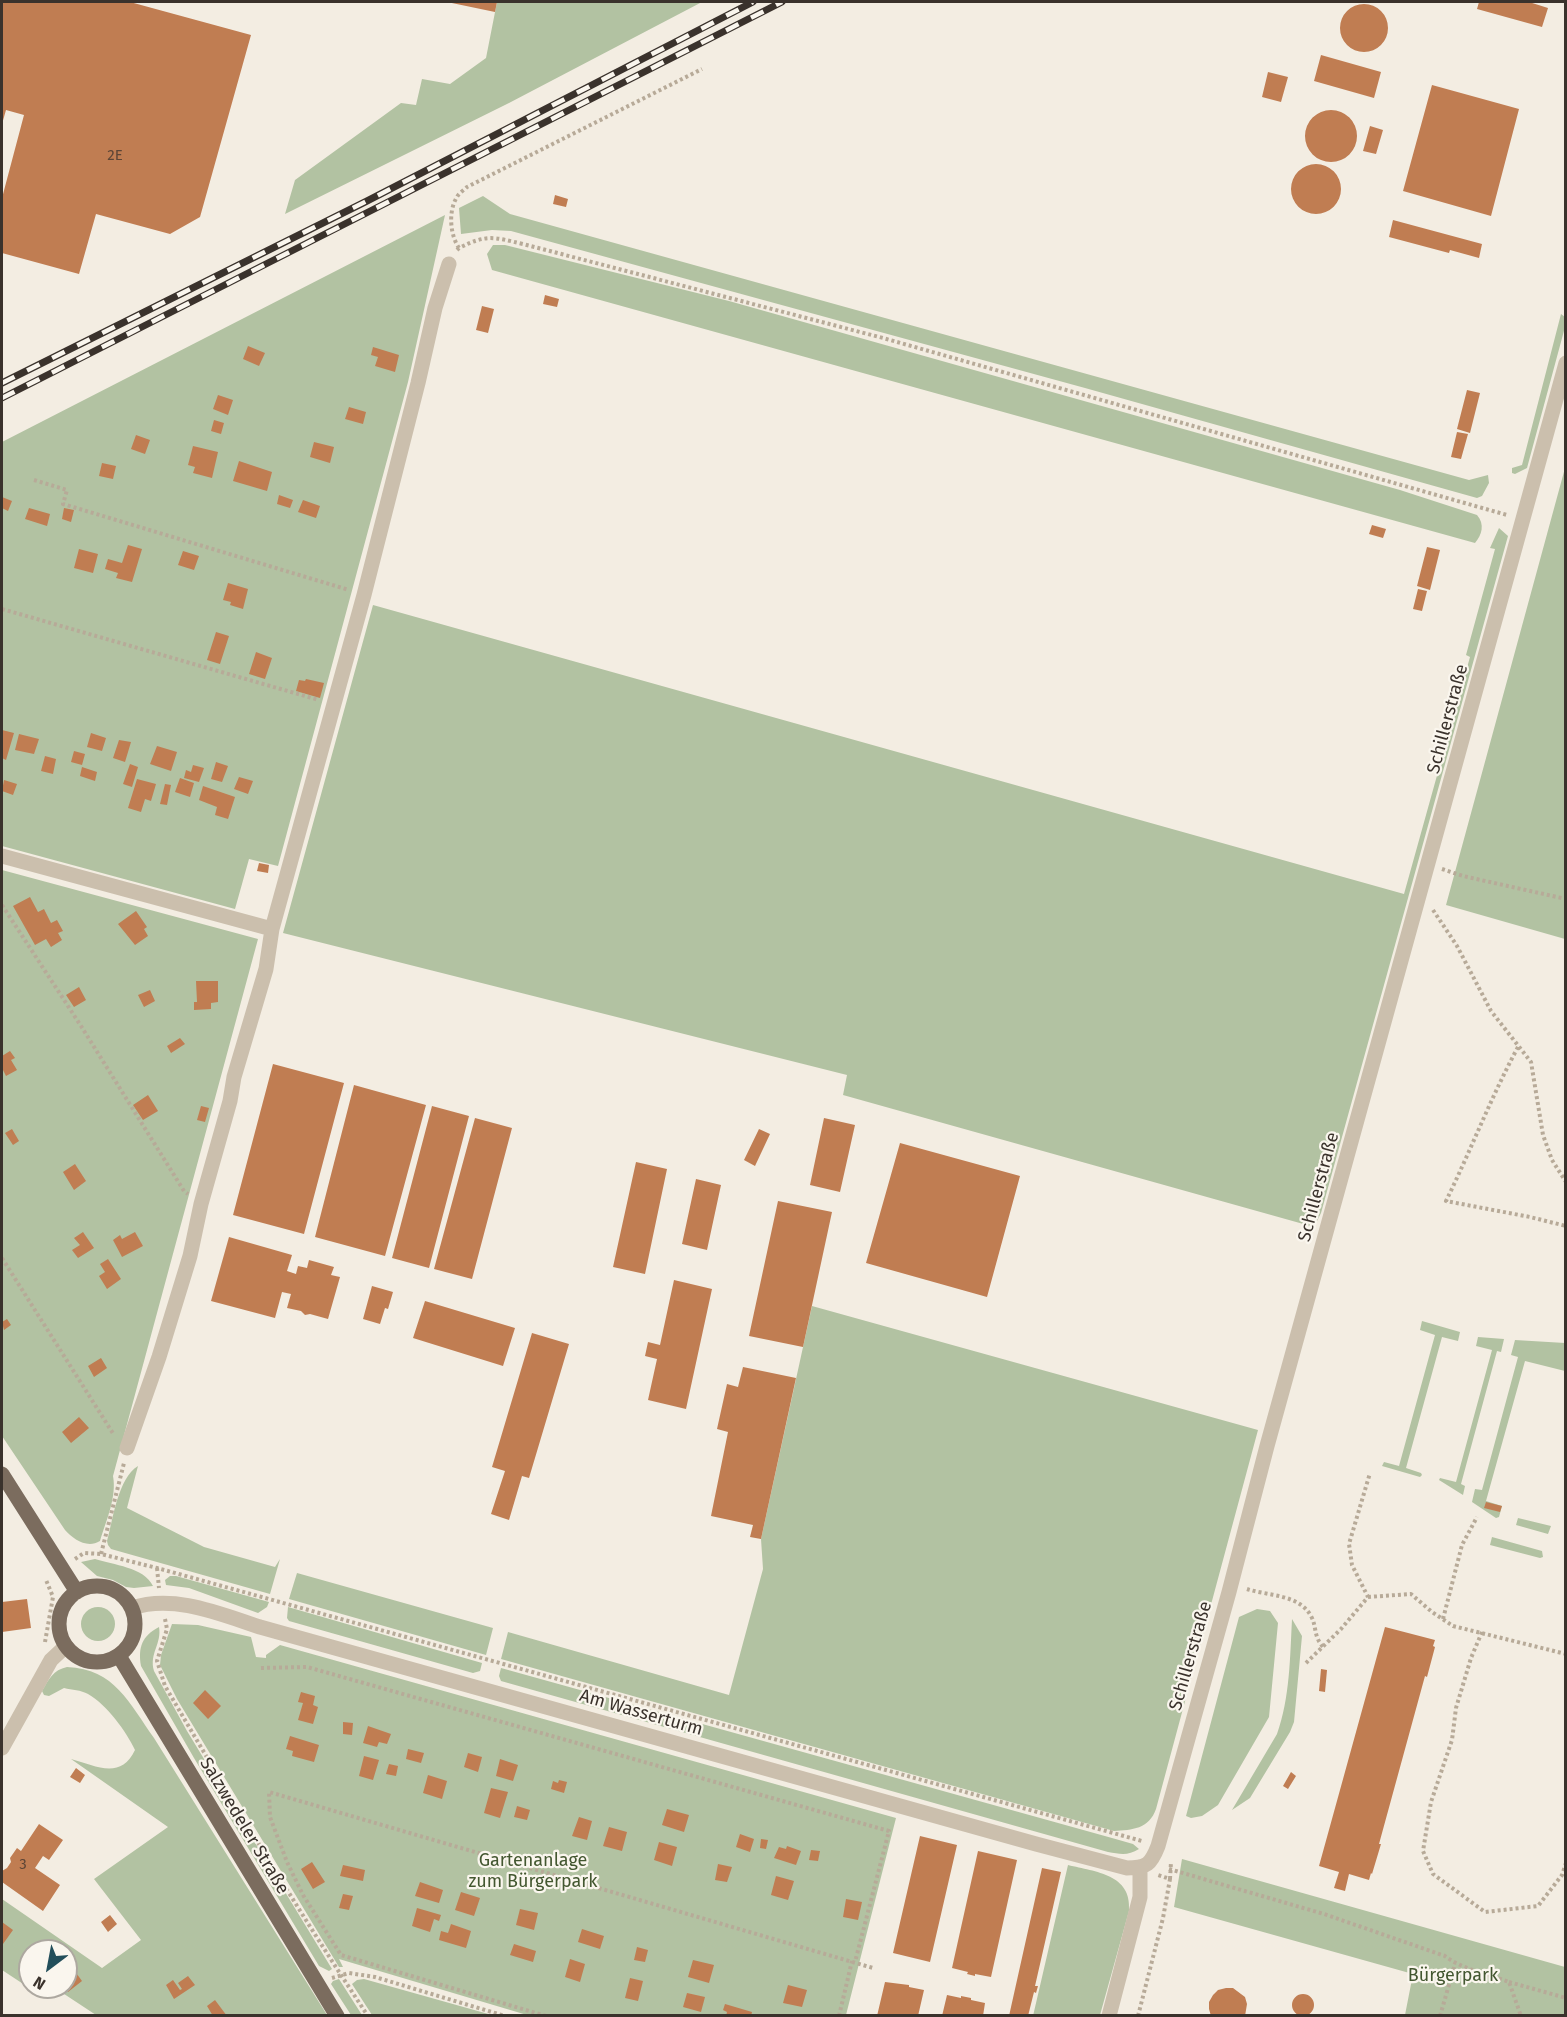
<!DOCTYPE html>
<html>
<head>
<meta charset="utf-8">
<style>
  body { margin:0 }
  #map { position:relative; width:1567px; height:2017px; overflow:hidden; background:#f3ede2; font-family:"Fira Sans",sans-serif }
  canvas { display:block }
  .frame { position:absolute; inset:0; border:3px solid #3a322c; pointer-events:none }
  .north { position:absolute; left:18px; top:1939px; width:60px; height:60px; box-sizing:border-box; background:#faf6ee; border:2px solid #ada8a0; border-radius:50%; rotate:212deg; font-size:16px; font-weight:700; line-height:24px; text-align:center; color:#3a322c }
  .north::after { content:''; display:block; margin:auto; width:21px; height:27px; background:#224e5a; clip-path:polygon(50% 0,100% 100%,50% 72%,0 100%) }
</style>
</head>
<body>
<div id="map">
<canvas width="1567" height="2017"></canvas>
<div class="frame"></div>
<div class="north">N</div>
</div>
<script>
const context = document.querySelector('canvas').getContext('2d');
context.lineJoin = 'round';
function fillPath(path, color) { context.fillStyle = color; context.fill(path, 'evenodd'); }
function strokePath(path, color, width, dash) { context.strokeStyle = color; context.lineWidth = width; context.lineCap = dash ? 'butt' : 'round'; context.setLineDash(dash || []); context.stroke(path); }
function drawText(font, color, halo, rows, align = 'center') {
  context.font = font + ' "Fira Sans",sans-serif'; context.lineWidth = 4.5; context.setLineDash([]); context.textBaseline = 'middle'; context.strokeStyle = halo; context.fillStyle = color; for (const [text, x, y, turn = 0] of rows) {
    context.save(); context.translate(x, y); context.rotate((+turn || 0) * Math.PI / 180); context.textAlign = isNaN(turn) ? turn : align; if (halo) context.strokeText(text, 0, 0); context.fillText(text, 0, 0); context.restore();
  }
}
fillPath(new Path2D(`
  M497,2H702L509,103L285,214L295,180L401,103L416,105L422,79L450,84L486,58Z
  M483,196L510,214L1469,480L1488,475L1489,483L1482,496L1477,498L1085,388L511,231L492,230L461,234L459,208Z
  M445,215L408,382L278,866L249,859L235,909L2,846V442Z
  M493,245H505L729,301L1400,490L1477,515C1485,524 1482,535 1475,543L492,270L487,254Z
  M1561,314L1565,317V327L1527,468L1515,474L1512,473V468L1522,465Z
  M1565,468L1566,939H1565L1446,905Z
  M1499,528L1508,536L1321,1213L1314,1227L843,1095L847,1075L283,933L373,605L1404,894L1470,657L1466,655L1495,549L1490,548Z
  M2,870L258,939L113,1476C117,1497 106,1521 100,1541C87,1549 73,1539 65,1530L2,1436Z
  M812,1306L1258,1430L1156,1809C1149,1829 1132,1830 1114,1831L501,1659L508,1632L729,1695L763,1569L761,1539Z
  M1422,1321L1460,1332L1458,1341L1442,1337L1406,1468L1421,1473L1422,1475L1420,1477L1382,1466L1384,1462L1399,1466L1435,1335L1420,1330Z
  M1478,1337L1504,1339L1501,1352L1497,1351L1461,1484L1465,1486L1463,1495L1439,1480L1440,1478L1456,1482L1492,1350L1476,1346Z
  M1515,1340L1565,1343V1371L1525,1361L1486,1501L1502,1506L1499,1517L1496,1518L1472,1502L1475,1489L1482,1490L1518,1357L1511,1355Z
  M138,1466L127,1508L204,1547L275,1567L280,1559L270,1594L111,1549L108,1545L107,1541C113,1519 118,1478 138,1466Z
  M1518,1518L1551,1526L1548,1534L1516,1525Z
  M1492,1537L1542,1551L1543,1557L1540,1558L1490,1545Z
  M95,1559C113,1565 144,1567 153,1586L134,1588L126,1587L113,1580L97,1576L81,1562Z
  M297,1573L493,1628L486,1655L289,1599Z
  M170,1576H176L269,1602L267,1607L258,1613L189,1588L166,1585L165,1580Z
  M288,1607L482,1663L480,1671L473,1673L289,1621L287,1618Z
  M81 1624a17 17 0 1 1 34 0a17 17 0 1 1-34 0Z
  M1257,1609L1270,1611L1278,1623L1269,1717L1218,1805L1202,1816L1191,1818L1186,1816L1239,1617Z
  M1292,1619L1302,1636L1294,1722L1290,1732L1250,1798L1232,1810L1277,1734C1290,1698 1290,1657 1292,1619Z
  M172,1624L198,1625L251,1637L256,1657L266,1658V1655L280,1645L896,1818L846,2015H527L339,1959L343,1967H339L177,1699L160,1665L161,1655Z
  M159,1627C162,1644 149,1653 154,1671L187,1731L332,1969L329,1971L319,1966L194,1758L141,1666C138,1647 142,1636 159,1627Z
  M67,1667C115,1669 129,1703 154,1738L327,2015H96L55,1988L43,1997L2,1970V1899L102,1968L141,1940L94,1879L168,1827L71,1759C96,1766 121,1780 135,1750C126,1731 107,1705 88,1694C81,1690 72,1690 64,1688L49,1696L44,1695L42,1691C49,1679 53,1670 67,1667ZM30,1951H66V1987H30Z
  M501,1668L1112,1838L1133,1844L1139,1849C1128,1856 1120,1854 1108,1852L501,1681L499,1676Z
  M1182,1859L1565,1967V2015H1405L1413,1974L1174,1907Z
  M1068,1865C1096,1872 1132,1874 1129,1911L1100,2015L1033,2016Z
  M339,1979L362,2015H351L331,1984L333,1981Z
  M364,1979L492,2015H372L352,1984L357,1980Z`), '#b2c2a2');
fillPath(new Path2D(`
  M2,2H130L251,35L200,217L170,234L96,214L79,274L2,253V198L24,115L6,110L2,124Z
  M447,2H497L495,12Z
  M1479,2H1529L1548,8L1542,27L1477,9Z
  M1340 28a24 24 0 1 1 48 0a24 24 0 1 1-48 0Z
  M1321,55L1381,72L1374,98L1314,81Z
  M1268,72L1288,77L1281,102L1262,97Z
  M1432,85L1519,109L1491,216L1403,191Z
  M1305 136a26 26 0 1 1 52 0a26 26 0 1 1-52 0Z
  M1370,126L1383,130L1376,154L1363,151Z
  M1291 189a25 25 0 1 1 50 0a25 25 0 1 1-50 0Z
  M555,195L568,199L566,207L553,204Z
  M1393,220L1482,244L1479,258L1450,250L1449,253L1389,237Z
  M545,295L559,299L557,307L543,304Z
  M482,306L494,309L488,333L476,330Z
  M248,346L265,353L259,366L243,359Z
  M373,347L399,355L395,372L375,366L378,357L371,355Z
  M1467,390L1480,393L1470,433L1457,429Z
  M218,395L233,400L228,415L213,409Z
  M349,407L366,412L363,424L345,419Z
  M214,420L224,423L221,434L211,431Z
  M1457,432L1468,434L1461,459L1451,457Z
  M136,435L150,440L145,454L131,449Z
  M314,442L334,447L330,463L310,457Z
  M193,446L218,452L212,478L193,473L195,467L188,465Z
  M239,461L272,472L267,491L233,481Z
  M102,463L116,466L113,479L99,476Z
  M279,495L293,500L290,508L277,504Z
  M2,497L12,501L8,511L2,508Z
  M303,500L320,506L316,518L298,512Z
  M29,508L50,514L47,526L25,519Z
  M64,508L74,510L71,522L62,519Z
  M1372,525L1386,529L1383,538L1369,534Z
  M128,545L142,549L132,582L116,578L118,573L105,569L108,559L122,563Z
  M1427,547L1440,550L1430,590L1417,586Z
  M79,549L98,554L93,573L74,568Z
  M183,551L199,556L194,570L178,565Z
  M228,583L248,589L243,609L230,605L231,602L223,600Z
  M1418,589L1427,591L1422,611L1413,609Z
  M216,632L229,636L220,664L207,660Z
  M256,652L272,658L265,679L249,674Z
  M306,679L324,683L320,698L296,691L299,680L305,681Z
  M2,730L14,733L6,760L2,758Z
  M91,733L106,738L102,751L87,747Z
  M19,734L39,739L34,754L15,750Z
  M119,740L131,742L125,762L113,758Z
  M157,746L177,752L171,771L150,764Z
  M74,751L85,754L82,765L71,762Z
  M45,756L56,759L53,774L41,771Z
  M216,762L228,766L222,782L211,779Z
  M130,764L138,767L132,787L123,784Z
  M193,765L204,768L199,782L184,778L186,770L191,772Z
  M82,767L97,772L95,781L80,776Z
  M239,777L253,781L248,794L234,789Z
  M180,778L194,783L190,797L175,792Z
  M137,779L156,784L151,801L145,799L141,812L128,808Z
  M4,780L17,784L13,795L2,791Z
  M165,784L171,785L167,805L160,804Z
  M203,786L235,797L228,819L215,815L217,807L199,800Z
  M259,863L269,865L268,873L257,871Z
  M30,897L38,912L44,909L51,923L57,920L63,931L58,933L62,940L51,947L46,939L35,945L13,906Z
  M136,911L147,927L144,929L148,936L135,945L118,924Z
  M196,981H218V1002L211,1003V1009L194,1010V1002H197Z
  M79,987L86,1000L74,1007L66,995Z
  M150,990L155,1001L144,1007L138,995Z
  M180,1038L185,1044L171,1053L167,1046Z
  M10,1051L15,1058L11,1060L17,1070L6,1076L2,1068V1056Z
  M273,1064L344,1083L304,1234L233,1215Z
  M354,1085L426,1105L385,1256L315,1237Z
  M148,1095L158,1111L143,1120L133,1105Z
  M201,1106L209,1108L205,1122L197,1120Z
  M432,1106L469,1116L429,1268L392,1258Z
  M475,1118L512,1128L472,1279L434,1269Z
  M824,1118L855,1125L840,1192L810,1185Z
  M12,1129L19,1141L13,1145L5,1133Z
  M759,1129L770,1134L755,1166L744,1160Z
  M900,1143L1020,1176L987,1297L866,1263Z
  M636,1162L667,1169L645,1274L613,1267Z
  M75,1164L86,1181L74,1190L63,1172Z
  M696,1179L721,1185L707,1250L682,1244Z
  M778,1201L832,1212L803,1347L749,1336Z
  M83,1232L94,1248L78,1258L72,1250L80,1245L74,1238Z
  M135,1232L143,1246L122,1257L113,1240L120,1235L122,1239Z
  M229,1237L292,1255L287,1271L296,1274L298,1266L307,1268L309,1260L334,1267L331,1275L340,1277L328,1319L310,1314L305,1315L301,1311L287,1308L291,1294L282,1292L275,1318L211,1301Z
  M108,1259L121,1279L107,1289L99,1276L105,1272L100,1264Z
  M674,1280L712,1289L686,1409L648,1400L657,1359L645,1356L648,1342L660,1345Z
  M372,1286L393,1292L388,1309L385,1308L380,1324L363,1319Z
  M425,1301L515,1328L503,1366L413,1338Z
  M7,1319L11,1325L4,1330L2,1322Z
  M532,1333L569,1344L529,1478L522,1476L509,1520L491,1514L505,1471L492,1467Z
  M101,1358L107,1368L94,1377L88,1366Z
  M743,1367L796,1378L761,1539L750,1537L753,1525L711,1516L728,1432L717,1429L727,1384L738,1387Z
  M79,1417L89,1428L71,1443L62,1432Z
  M1486,1502L1502,1506L1500,1512L1484,1508Z
  M27,1599L31,1628L2,1632V1602Z
  M1385,1627L1435,1640L1433,1646L1435,1647L1427,1677L1425,1676L1379,1844H1381L1372,1874L1371,1873L1369,1880L1349,1874L1345,1891L1334,1888L1339,1872L1319,1866Z
  M1321,1669L1327,1670L1325,1692L1319,1691Z
  M205,1690L221,1706L208,1719L193,1703Z
  M301,1692L315,1696L313,1705L318,1707L313,1724L298,1720L303,1703L298,1702Z
  M343,1722L353,1723L352,1735L343,1734Z
  M368,1726L391,1734L387,1744L379,1742L377,1747L363,1743Z
  M290,1736L319,1745L314,1762L292,1756L293,1751L286,1749Z
  M408,1749L424,1753L421,1763L406,1759Z
  M468,1753L482,1757L478,1772L464,1767Z
  M364,1756L379,1760L373,1780L359,1776Z
  M500,1759L518,1765L513,1781L496,1776Z
  M389,1764L398,1766L396,1776L386,1774Z
  M76,1768L85,1775L80,1783L70,1777Z
  M1291,1772L1296,1776L1288,1789L1283,1786Z
  M428,1775L447,1781L442,1799L423,1793Z
  M559,1780L567,1782L564,1793L551,1789L553,1781L558,1783Z
  M491,1788L508,1792L500,1818L484,1813Z
  M517,1806L530,1810L527,1820L514,1817Z
  M667,1809L689,1815L684,1832L662,1825Z
  M579,1817L592,1821L587,1840L572,1836Z
  M39,1824L63,1840L49,1860L43,1856L35,1868L60,1885L43,1911L2,1882V1871L7,1868L11,1862L10,1858L17,1848L21,1851Z
  M609,1827L627,1832L622,1851L603,1846Z
  M740,1834L754,1839L750,1852L736,1847Z
  M920,1836L957,1845L930,1962L893,1953Z
  M761,1839L768,1840L766,1849L760,1848Z
  M659,1842L677,1847L672,1866L654,1860Z
  M787,1846L801,1851L796,1865L774,1858L779,1847L786,1849Z
  M811,1850L820,1851L818,1861L809,1860Z
  M978,1851L1017,1860L991,1977L975,1974V1976L967,1974L968,1972L952,1968Z
  M312,1862L325,1882L313,1889L301,1869Z
  M718,1864L732,1867L727,1882L715,1880Z
  M343,1865L365,1870L363,1881L340,1876Z
  M1042,1868L1061,1872L1035,1986H1038L1036,1993L1034,1992L1028,2016H1009Z
  M776,1876L794,1881L788,1900L771,1895Z
  M420,1882L443,1890L439,1903L415,1896Z
  M461,1892L480,1898L474,1916L455,1910Z
  M343,1894L353,1896L349,1910L339,1908Z
  M846,1899L862,1902L858,1920L843,1917Z
  M417,1908L441,1915L439,1921L434,1919L430,1932L412,1926Z
  M520,1909L538,1913L534,1930L516,1925Z
  M110,1915L117,1924L108,1932L101,1922Z
  M2,1922L13,1930L3,1944L2,1943Z
  M451,1924L471,1931L466,1948L439,1940L441,1931L448,1933Z
  M582,1929L604,1936L600,1949L578,1942Z
  M514,1944L536,1951L533,1962L510,1955Z
  M637,1947L648,1950L645,1962L634,1960Z
  M570,1959L585,1964L580,1982L565,1977Z
  M693,1960L714,1965L709,1983L688,1977Z
  M74,1970L82,1981L68,1992L64,1987H66V1975Z
  M188,1976L195,1985L174,1999L166,1985L173,1980L180,1990L182,1989L178,1983Z
  M630,1978L643,1981L638,2001L625,1998Z
  M885,1982L909,1985V1987L924,1990L918,2016H877Z
  M788,1985L807,1990L802,2007L783,2003Z
  M1226,1988H1233L1245,1997L1247,2004L1245,2016H1211L1209,2009V2002L1213,1995L1218,1990Z
  M687,1993L705,1997L701,2012L683,2007Z
  M1292 2005a11 11 0 1 1 22 0a11 11 0 1 1-22 0Z
  M947,1995L961,1998V1996L971,1998V2000L985,2003L983,2016H942Z
  M215,2000L227,2016H213L207,2006Z
  M725,2004L752,2012L751,2016H726L727,2012L723,2010Z`), '#c07d52');
strokePath(new Path2D(`
  M459,248C450,235 448,211 457,197C459,193 464,190 467,187L702,69
  M457,250L459,248C487,234 493,237 523,244L883,338L1507,515
  M34,480L67,490L63,504L349,590
  M2,609L319,700
  M1442,869L1463,876L1566,899
  M2,905L81,1026L184,1191L188,1194
  M1433,910L1457,946L1491,1011L1531,1062L1543,1135L1552,1160L1566,1182
  M1518,1047C1491,1097 1471,1150 1446,1201L1530,1217L1566,1226
  M2,1258L114,1435
  M101,1554L124,1463
  M75,1559L84,1553L101,1554L157,1568L1142,1841
  M157,1568L159,1588
  M1247,1589C1268,1596 1299,1594 1311,1616C1317,1627 1313,1635 1323,1647
  M1368,1597L1411,1594L1432,1612L1453,1626L1566,1654
  M165,1619L167,1629L157,1661L165,1686C230,1797 296,1908 368,2016
  M1443,1619L1462,1545L1477,1517
  M1482,1632L1471,1658L1456,1708L1452,1740L1431,1802L1423,1851L1433,1874L1485,1912L1538,1906L1562,1875L1566,1863
  M45,1642L53,1597L46,1580
  M1306,1663L1341,1629L1368,1597L1352,1565L1349,1544L1370,1473
  M261,1668L307,1667L889,1831L855,1962
  M1169,1869L1324,1914L1445,1956C1461,1969 1488,1974 1509,1982L1521,2016
  M1170,1879L1171,1862
  M332,1978L349,1973L375,1977L505,2016
  M1509,1982L1566,1998
  M546,2016L341,1955L303,1895L287,1862L270,1817L269,1792L873,1968
  M839,2016L852,1961
  M1138,2016L1163,1918L1170,1879L1158,1875
  M1440,2016L1455,1964`), '#b7aa98', 4, [3, 3]);
strokePath(new Path2D(`
  M2,856L272,929
  M127,1448L159,1357L190,1256L201,1204L230,1101L234,1077L266,969L272,929L364,595L418,383L435,308L449,264
  M132,1608C174,1594 220,1614 260,1627L1036,1844L1127,1868C1147,1868 1151,1864 1158,1846L1229,1592L1267,1446L1566,363
  M2,1748L51,1660L66,1646
  M1109,2016L1140,1897V1868`), '#cbbfad', 15);
strokePath(new Path2D(`
  M2,1474L77,1592
  M59 1624a38 38 0 1 1 76 0a38 38 0 1 1-76 0Z
  M119,1656L337,2016`), '#7b6c5e', 15);
const rail = new Path2D(`
  M2,383L367,201L753,2
  M2,398L782,2`);
strokePath(rail, '#3a322c', 7);
strokePath(rail, '#faf6ee', 4.5, [14]);
drawText('15px', '#5c4536', null, [
  ["2E",115,156],
  ["3",23,1865]
]);
drawText('18px', '#3a322c', '#faf6ee', [
  ["Schillerstraße",1448,719,-75],
  ["Schillerstraße",1319,1187,-75],
  ["Schillerstraße",1191,1656,-74],
  ["Am Wasserturm",641,1713,16],
  ["Salzwedeler Straße",244,1826,59]
]);
drawText('18px', '#435730', '#faf6ee', [
  ["Gartenanlage",533,1861],
  ["zum Bürgerpark",533,1882],
  ["Bürgerpark",1453,1976]
]);
</script>
</body>
</html>
